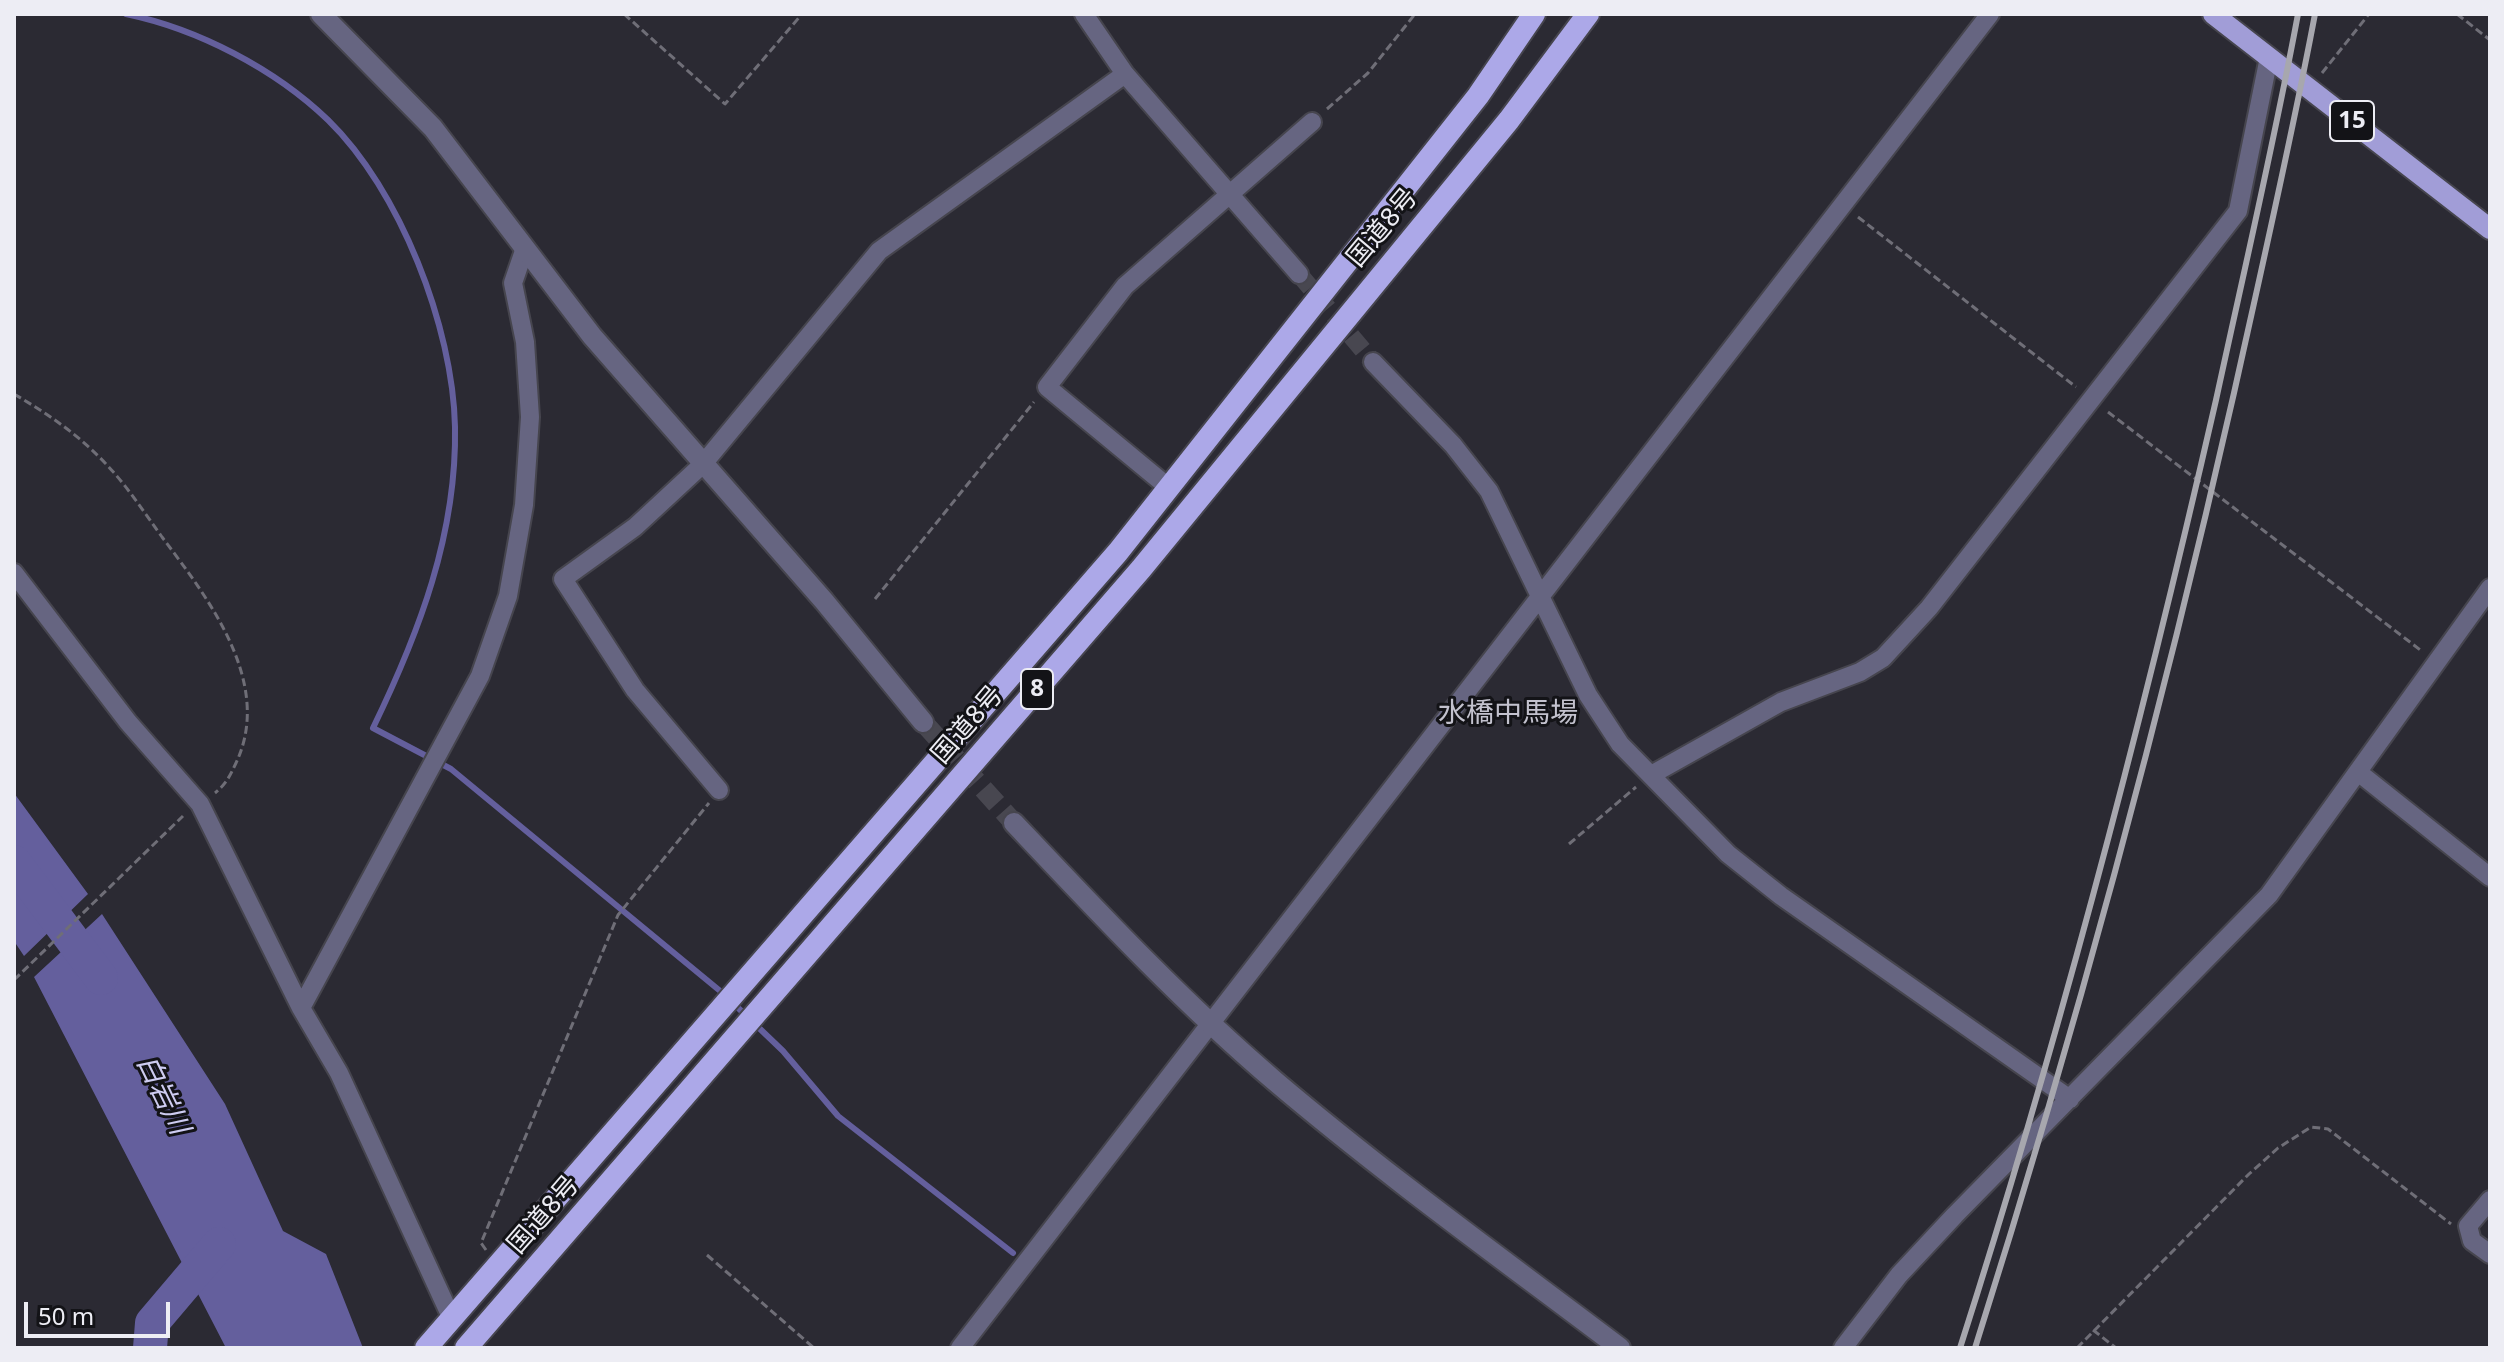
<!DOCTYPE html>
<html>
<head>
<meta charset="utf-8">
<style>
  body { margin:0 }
  #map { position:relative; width:2504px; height:1362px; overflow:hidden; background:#2b2a33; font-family:"Noto Sans",sans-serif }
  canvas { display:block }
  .frame { position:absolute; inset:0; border:16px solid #ededf4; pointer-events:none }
  .scale { position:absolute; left:24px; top:1302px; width:146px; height:36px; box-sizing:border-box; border:4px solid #ededf4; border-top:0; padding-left:10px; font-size:24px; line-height:28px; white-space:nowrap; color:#ededf4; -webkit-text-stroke:6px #131317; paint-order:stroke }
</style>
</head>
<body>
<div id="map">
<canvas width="2504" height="1362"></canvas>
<div class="frame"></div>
<div class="scale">50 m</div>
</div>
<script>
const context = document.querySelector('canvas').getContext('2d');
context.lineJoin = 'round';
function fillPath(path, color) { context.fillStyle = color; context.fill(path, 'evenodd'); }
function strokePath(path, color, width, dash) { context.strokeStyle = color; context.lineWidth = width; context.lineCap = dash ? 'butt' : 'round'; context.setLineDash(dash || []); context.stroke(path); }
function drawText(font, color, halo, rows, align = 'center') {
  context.font = font + ' "Noto Sans","Noto Sans JP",sans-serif'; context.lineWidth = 6; context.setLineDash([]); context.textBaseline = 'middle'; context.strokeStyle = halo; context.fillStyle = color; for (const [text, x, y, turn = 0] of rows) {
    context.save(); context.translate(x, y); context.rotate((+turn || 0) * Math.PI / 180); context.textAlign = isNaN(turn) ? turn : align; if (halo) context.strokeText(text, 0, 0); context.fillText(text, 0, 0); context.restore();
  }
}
fillPath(new Path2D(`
  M14,793L88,894L24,956L14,941Z
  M102,914L225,1104L283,1231L326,1254L363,1348H226L34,977Z`), '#645f9d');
strokePath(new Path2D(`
  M126,14C198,29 275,69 328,120C400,190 453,327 455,427C457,534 419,633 373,728L451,769L725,995
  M733,1003L783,1051L838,1116L1013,1253`), '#645f9d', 6);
strokePath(new Path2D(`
  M14,862L101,978
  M150,1348L152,1323L219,1244`), '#645f9d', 34);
strokePath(new Path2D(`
  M1299,274L1373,362`), '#484750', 18, [18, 9]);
strokePath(new Path2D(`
  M923,722L1014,823`), '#484750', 20, [20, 10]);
const minor = new Path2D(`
  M1084,14L1125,74L1299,274
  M1373,362L1453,445L1489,491L1588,695L1620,744L1728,854L1781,896L2070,1099
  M1168,487L1047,387L1125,286L1312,122
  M14,573L128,722L200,804L301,1008L339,1073L452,1319
  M2358,772L2490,877
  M1651,775L1781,702L1860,672L1883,658L1929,608L2238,211L2269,57
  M719,790L635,690L563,579L635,527L703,464L879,251L1125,74
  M301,1008L480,676L508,596L524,505L530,417L525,342L513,283L525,248
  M2490,1200L2468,1226L2472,1241L2490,1254
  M960,1348L1990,14
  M1843,1348L1899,1275L1955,1215L2269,895L2490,588`);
const tertiary = new Path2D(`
  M321,14L433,128L592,336L824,601L923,722
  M1014,823C1098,912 1182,1002 1276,1082C1387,1176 1505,1261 1620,1348`);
const primary = new Path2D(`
  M2213,14L2490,229`);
const trunk = new Path2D(`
  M426,1348L1118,552L1478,96L1534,14
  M466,1348L1141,569L1509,120L1588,14`);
strokePath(minor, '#46454e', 22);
strokePath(tertiary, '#46454e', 24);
strokePath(primary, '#46454e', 24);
strokePath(trunk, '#46454e', 26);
strokePath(new Path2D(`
  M624,14L725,104L802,14
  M2457,14L2490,40
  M2322,73L2369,14
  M1327,109L1368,73L1415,14
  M1858,217L2076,387
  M14,394C48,414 79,435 106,464C127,486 144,512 162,537C208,598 274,683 236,763C230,776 226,784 215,793
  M2108,412L2423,652
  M875,599L1034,402
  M1569,844L1636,787
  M14,980L183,816
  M486,1250L481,1243L618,915L709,803
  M707,1255L814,1348
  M2093,1330L2116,1348
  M2077,1348L2249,1174L2278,1148L2311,1127L2328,1129L2451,1224`), '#6f6e77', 3, [8, 4]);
strokePath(minor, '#666581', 18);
strokePath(tertiary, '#666581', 20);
strokePath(primary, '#a19dd7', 20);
strokePath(trunk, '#aca8e8', 22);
strokePath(new Path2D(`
  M1960,1348C2060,1036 2143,719 2216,400C2244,271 2274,143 2298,14
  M1975,1348C2075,1033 2161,715 2234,393C2262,267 2291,141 2315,14`), '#a7a7ae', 6);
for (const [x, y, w] of [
  [2352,121,44],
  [1037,689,32]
]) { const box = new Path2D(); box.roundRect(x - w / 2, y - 20, w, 40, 6); context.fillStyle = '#131317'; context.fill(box); strokePath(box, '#ededf4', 2); }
drawText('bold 24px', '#ededf4', null, [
  ["15",2352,121],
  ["8",1037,689]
]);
drawText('26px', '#ededf4', '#131317', [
  ["国道8号",1383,228,-50],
  ["国道8号",968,725,-49],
  ["国道8号",544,1215,-49]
]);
drawText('28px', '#c3c2ce', '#131317', [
  ["水橋中馬場",1508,714]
]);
drawText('italic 28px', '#ceccf1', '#131317', [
  ["白岩川",162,1095,64]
]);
</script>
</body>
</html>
